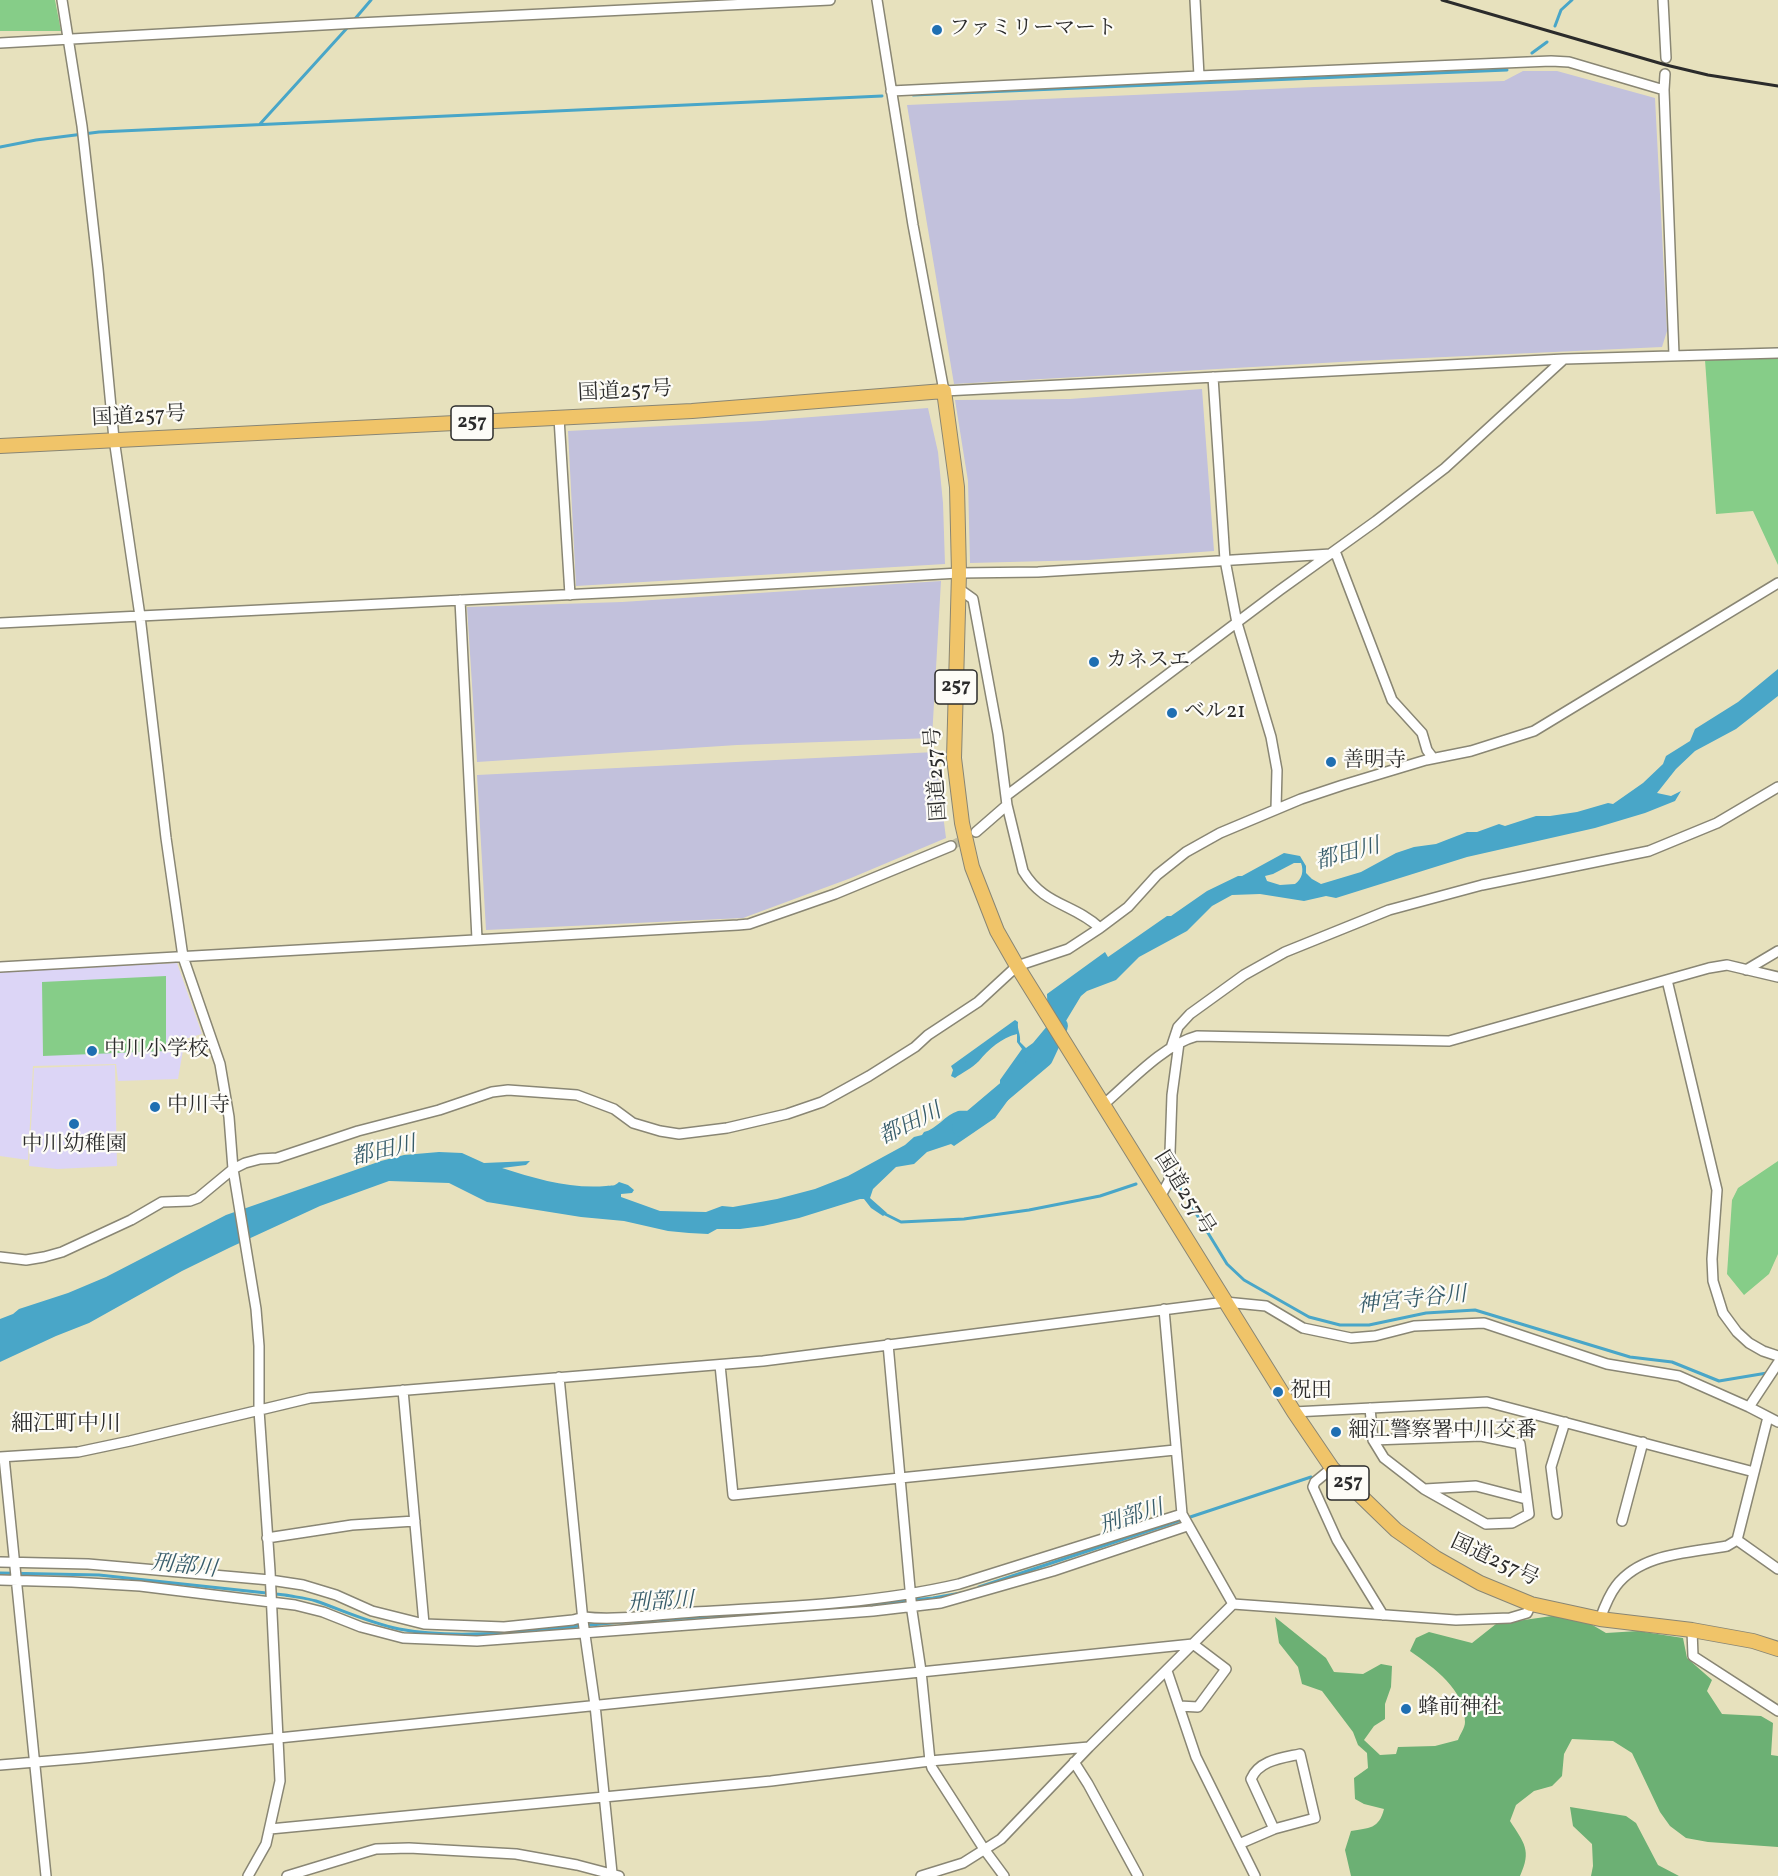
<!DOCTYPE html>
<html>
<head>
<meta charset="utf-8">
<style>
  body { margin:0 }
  canvas { display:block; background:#e7e1bd }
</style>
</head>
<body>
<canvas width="1778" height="1876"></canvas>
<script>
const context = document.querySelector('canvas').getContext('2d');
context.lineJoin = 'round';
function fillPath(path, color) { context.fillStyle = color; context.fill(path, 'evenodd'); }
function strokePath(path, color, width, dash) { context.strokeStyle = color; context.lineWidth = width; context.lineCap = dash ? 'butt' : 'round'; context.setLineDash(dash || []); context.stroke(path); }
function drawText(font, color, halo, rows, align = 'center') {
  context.font = font + ' Vollkorn,"Noto Serif JP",serif'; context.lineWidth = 4.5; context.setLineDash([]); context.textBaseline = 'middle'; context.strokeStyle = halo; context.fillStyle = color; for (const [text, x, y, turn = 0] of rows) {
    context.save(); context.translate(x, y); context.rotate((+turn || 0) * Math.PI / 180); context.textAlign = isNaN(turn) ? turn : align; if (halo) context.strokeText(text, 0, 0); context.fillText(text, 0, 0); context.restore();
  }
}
fillPath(new Path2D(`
  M177,963L202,1034L185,1039L178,1079L118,1081L116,1064L33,1066L28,1160L0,1156V972Z
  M115,1065L117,1166L57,1169L29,1166L34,1068Z`), '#dcd5f6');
fillPath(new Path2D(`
  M1523,71H1557L1655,98L1667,331L1662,347L1358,361L954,384L907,105L1315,87L1504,81Z
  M1202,389L1214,551L1088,560L970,563L968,481L955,400L1070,399Z
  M928,408L938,452L943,503L945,564L576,586L568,431L760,421Z
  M941,581L932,738L737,745L477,762L467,607L622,602Z
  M935,752L946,838L851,878L743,918L486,930L477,775Z`), '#c2c1dc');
fillPath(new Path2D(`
  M0,0H55L61,31H0Z
  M1778,355V565L1753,511L1716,514L1705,360Z
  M166,976V1051L43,1056L42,982Z
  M1778,1161V1254L1769,1274L1744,1295L1727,1274L1732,1200L1738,1188Z`), '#86cd88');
fillPath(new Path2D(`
  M1552,1616L1584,1620L1606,1633L1638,1631L1683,1638L1687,1658L1712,1680L1707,1691L1722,1714L1761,1716L1773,1723L1771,1755L1778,1756V1847L1708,1842L1686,1838L1670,1826L1660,1812L1632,1753L1613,1741L1572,1739L1564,1754L1562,1776L1552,1786L1534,1791L1516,1805L1510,1821C1524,1843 1532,1850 1520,1876H1351L1345,1850L1351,1831C1369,1828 1379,1829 1384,1809L1364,1804L1355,1799L1354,1778L1368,1768L1367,1753L1358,1745L1353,1732L1322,1691L1302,1684L1298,1667L1279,1643L1275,1617L1326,1658L1334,1672L1363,1674L1381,1664L1392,1666L1391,1687L1385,1704V1719L1374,1726L1364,1740L1380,1755L1396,1754L1398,1747L1435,1746L1458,1740C1460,1734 1465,1728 1465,1722C1465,1689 1434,1668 1410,1651L1416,1638L1429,1632L1472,1643L1496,1624Z
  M1570,1807L1626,1816L1636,1823L1658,1865L1679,1876H1591L1593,1866L1592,1844L1573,1826Z`), '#6cb074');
fillPath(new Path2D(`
  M1778,669V696L1736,729L1695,751L1676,769L1657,793L1671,796L1681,791L1675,801L1645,813L1595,828L1467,857L1336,898L1326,896L1304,901L1260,894L1232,895L1212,906L1187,931L1139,957L1116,980L1087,991L1081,996L1052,1044L1041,1055L995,1118L954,1146L951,1144L927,1152L914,1164L896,1167L873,1189L870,1198L887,1213L883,1216L871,1208L864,1199H860L799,1218L763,1226L740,1229H717L708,1234L689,1233L668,1231L624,1221L581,1217L487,1202L449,1183L389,1181L320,1206L231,1247L182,1271L89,1323L56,1336L0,1362V1319L13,1314L19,1309L68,1293L106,1277L226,1215L381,1161L404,1155L439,1152L462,1153L484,1163L530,1161L526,1165L502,1168C536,1179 571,1189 606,1186C612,1185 614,1187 619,1182L628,1185L634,1190L632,1193L621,1194V1197L660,1211L706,1212L722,1206L733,1207L777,1199L815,1189L848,1176L905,1145L914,1137L922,1135L924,1132C937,1129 945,1115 958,1111C963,1110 976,1112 983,1111L1000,1085V1080L1022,1049L1017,1042V1034C1001,1038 989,1049 979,1061C972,1068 962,1073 955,1078L951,1076L953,1070L951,1066L1015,1020L1018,1022C1017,1030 1021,1034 1020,1042L1026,1048L1033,1043L1048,1025L1047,994L1105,952L1108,957L1167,916H1171L1207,891L1238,876H1242L1284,853L1300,856L1306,866V873L1312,879L1321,884L1361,872L1396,853L1414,847L1436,844L1467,832H1477L1499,824L1505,826L1536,816H1550L1577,812L1608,803L1613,804L1643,783L1663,764L1666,756L1690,741L1695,729L1738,702ZM1294,863H1301C1304,871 1302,879 1295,884L1280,885L1267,881L1265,876L1273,874Z`), '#49a6c8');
strokePath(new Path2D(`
  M354,20L371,0
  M1555,26L1561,10L1572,0
  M1532,53L1547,42
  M913,95L1507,70
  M260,124L348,27
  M0,147L36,140L99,132L882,96
  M1175,1179L1227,1264L1244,1280L1309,1317L1340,1325H1369L1426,1313L1475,1310L1630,1357L1672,1362L1719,1381L1767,1373
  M883,1213L901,1222L964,1219L1029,1210L1100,1196L1136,1184
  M0,1573L99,1575L285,1595C295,1597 306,1598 316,1601C344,1611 370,1623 399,1629C466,1642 555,1627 624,1622
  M979,1587L1311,1477
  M849,1606L933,1598L961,1593
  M630,1622L782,1611`), '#49a6c8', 3);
strokePath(new Path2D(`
  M961,1128L1044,1058L1059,1026`), '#49a6c8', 18);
strokePath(new Path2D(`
  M951,846L976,832`), '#c1bda0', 9, [9, 4.5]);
const minor = new Path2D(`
  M62,0L82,126L98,269L114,439L140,616L166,838L183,957L220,1064L229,1117L233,1169L256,1309L259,1346V1410L270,1571L280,1781L266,1844L248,1876
  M877,0L913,225L944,391L1564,359L1778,353
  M1195,0L1199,76L1551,61L1569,62L1664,90
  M1663,0L1666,58
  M0,43L358,23L830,0
  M1665,74L1664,90L1674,355
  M891,91L1199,76
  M1213,377L1225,560L1237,623L1271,737L1277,770L1276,809
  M559,418L570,595
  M1335,551L1392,700L1422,733L1427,750L1433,758
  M959,589L973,599L998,734L1007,805L976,832
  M460,600L477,939
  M0,623L682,589L959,573L1038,572L1331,554
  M1006,796L1280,590L1376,521L1445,468L1564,359
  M1100,928L1128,907L1157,875L1186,852L1220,833L1301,799L1343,785L1426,760L1471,751L1534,731L1778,583
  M0,967L738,925L749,924L835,894L951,846
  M1746,970L1778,951
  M1667,980L1717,1190L1712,1259L1713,1281L1723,1313L1737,1332L1749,1343L1763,1351L1778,1356
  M1171,1048L1178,1027L1190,1014L1244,975L1285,952L1389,910L1482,885L1649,851L1717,823L1778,787
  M1103,1105C1130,1082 1163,1045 1197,1036L1449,1041L1709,968L1727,965L1778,977
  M1160,1197L1169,1181L1172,1095L1179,1043
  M0,1257L26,1260L44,1257L62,1252L131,1220L162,1202L190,1201L198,1198L233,1169L245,1163L260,1159L277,1158L358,1131L439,1110L492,1092L508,1090L577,1095L614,1109L633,1123L660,1131L679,1134L727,1128L787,1114L822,1102L869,1076L915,1047L928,1035L978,1002L1017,966L1068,949L1100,928C1073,903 1044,906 1023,871L1007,805
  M1164,1309L1182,1514L1233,1604
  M888,1344L912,1611L921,1671L930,1761L932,1768L984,1849L1004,1876
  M720,1365L733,1495L1175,1450
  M559,1377L583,1621L595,1705L612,1873
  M403,1390L424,1624
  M1749,1407L1778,1363
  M1370,1408L1373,1440L1384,1458L1424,1489L1486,1524L1512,1523L1529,1514L1520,1444L1481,1436L1373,1440
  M1294,1412L1487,1402L1754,1472
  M0,1457L78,1452L130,1441L310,1398L763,1361L1225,1302L1266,1306L1303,1328L1351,1338L1375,1336L1414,1326L1484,1323L1607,1364L1679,1376L1749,1407L1778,1422
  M4,1457L46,1876
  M1332,1468L1315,1482L1313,1487L1337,1540L1383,1615
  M1425,1489L1476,1486L1526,1499
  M1557,1514L1551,1467L1565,1422
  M1622,1521L1643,1442
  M267,1538L352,1525L415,1521
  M1737,1540L1778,1569
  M0,1562L88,1564L270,1580L303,1585L336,1595L372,1611L424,1624L504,1627L573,1620L584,1617C617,1621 660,1614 694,1612C782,1607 873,1604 959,1584L1182,1514
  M0,1580L72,1582L140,1586L295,1605L323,1612L361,1627L403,1638L477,1641L873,1611L941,1603L1053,1571L1187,1526
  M1600,1619C1604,1608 1609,1595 1616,1586C1641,1553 1690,1553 1727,1546L1737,1540L1768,1417
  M1692,1630L1693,1656L1778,1711
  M1167,1671L1196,1757L1255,1876
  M1074,1762L1088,1784L1138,1876
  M0,1765L84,1758L1193,1644L1226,1669L1198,1707L1179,1706
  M270,1829L771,1781L930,1761L1089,1747
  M1239,1844L1274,1829L1315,1818L1300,1754C1282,1758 1259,1760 1251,1779L1274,1829
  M287,1876L376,1849L409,1848L516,1854L577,1865L619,1876
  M921,1876L963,1863L1001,1839L1089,1747L1233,1604L1456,1620L1510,1618L1527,1613L1531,1604`);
const highway = new Path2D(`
  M0,446L692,411L944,391L957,487L959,573L954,758L962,823L972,867L997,931L1017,966L1294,1412L1332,1468L1396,1530L1436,1558L1480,1583L1531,1604L1600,1619L1692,1630L1753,1641L1778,1649`);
strokePath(minor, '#898674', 12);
strokePath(highway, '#898674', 16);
strokePath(minor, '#fff', 9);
strokePath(highway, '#f0c469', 14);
strokePath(new Path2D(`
  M1442,0L1666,65L1708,75L1778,86`), '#2b2b2b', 3);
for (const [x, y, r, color] of [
  [937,30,6,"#1f6fb2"],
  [1094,662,6,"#1f6fb2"],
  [1172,713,6,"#1f6fb2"],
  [1331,762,6,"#1f6fb2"],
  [92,1051,6,"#1f6fb2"],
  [155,1107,6,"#1f6fb2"],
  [74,1124,6,"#1f6fb2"],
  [1278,1392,6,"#1f6fb2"],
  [1336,1432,6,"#1f6fb2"],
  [1406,1709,6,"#1f6fb2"]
]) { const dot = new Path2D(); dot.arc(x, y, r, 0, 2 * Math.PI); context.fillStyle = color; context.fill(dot); strokePath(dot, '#fdfcf7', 2); }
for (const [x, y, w] of [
  [472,423,42],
  [956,687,42],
  [1348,1483,42]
]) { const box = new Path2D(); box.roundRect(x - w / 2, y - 17, w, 34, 4.5); context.fillStyle = '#fdfcf7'; context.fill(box); strokePath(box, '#2b2b2b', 1.5); }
drawText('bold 20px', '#2b2b2b', null, [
  ["257",472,423],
  ["257",956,687],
  ["257",1348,1483]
]);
drawText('21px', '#2b2b2b', '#fdfcf7', [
  ["ファミリーマート",949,30],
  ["カネスエ",1106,662],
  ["ベル21",1184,713],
  ["善明寺",1343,762],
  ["中川小学校",104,1051],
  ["中川寺",167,1107],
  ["中川幼稚園",74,1146,"center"],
  ["祝田",1290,1392],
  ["細江警察署中川交番",1348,1432],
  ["蜂前神社",1418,1709]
], 'left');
drawText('21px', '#2b2b2b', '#fdfcf7', [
  ["国道257号",625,393,-3],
  ["国道257号",139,418,-3],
  ["国道257号",938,774,-94],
  ["国道257号",1183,1194,58],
  ["国道257号",1494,1562,25]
]);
drawText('italic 22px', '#375c6a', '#fdfcf7', [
  ["都田川",1348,856,-15],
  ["都田川",911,1126,-26],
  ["都田川",384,1153,-13],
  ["神宮寺谷川",1412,1302,-6],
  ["刑部川",1132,1519,-18],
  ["刑部川",184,1568,6],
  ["刑部川",661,1604,-3]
]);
drawText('22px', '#2b2b2b', '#fdfcf7', [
  ["細江町中川",66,1426]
]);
</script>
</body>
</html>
